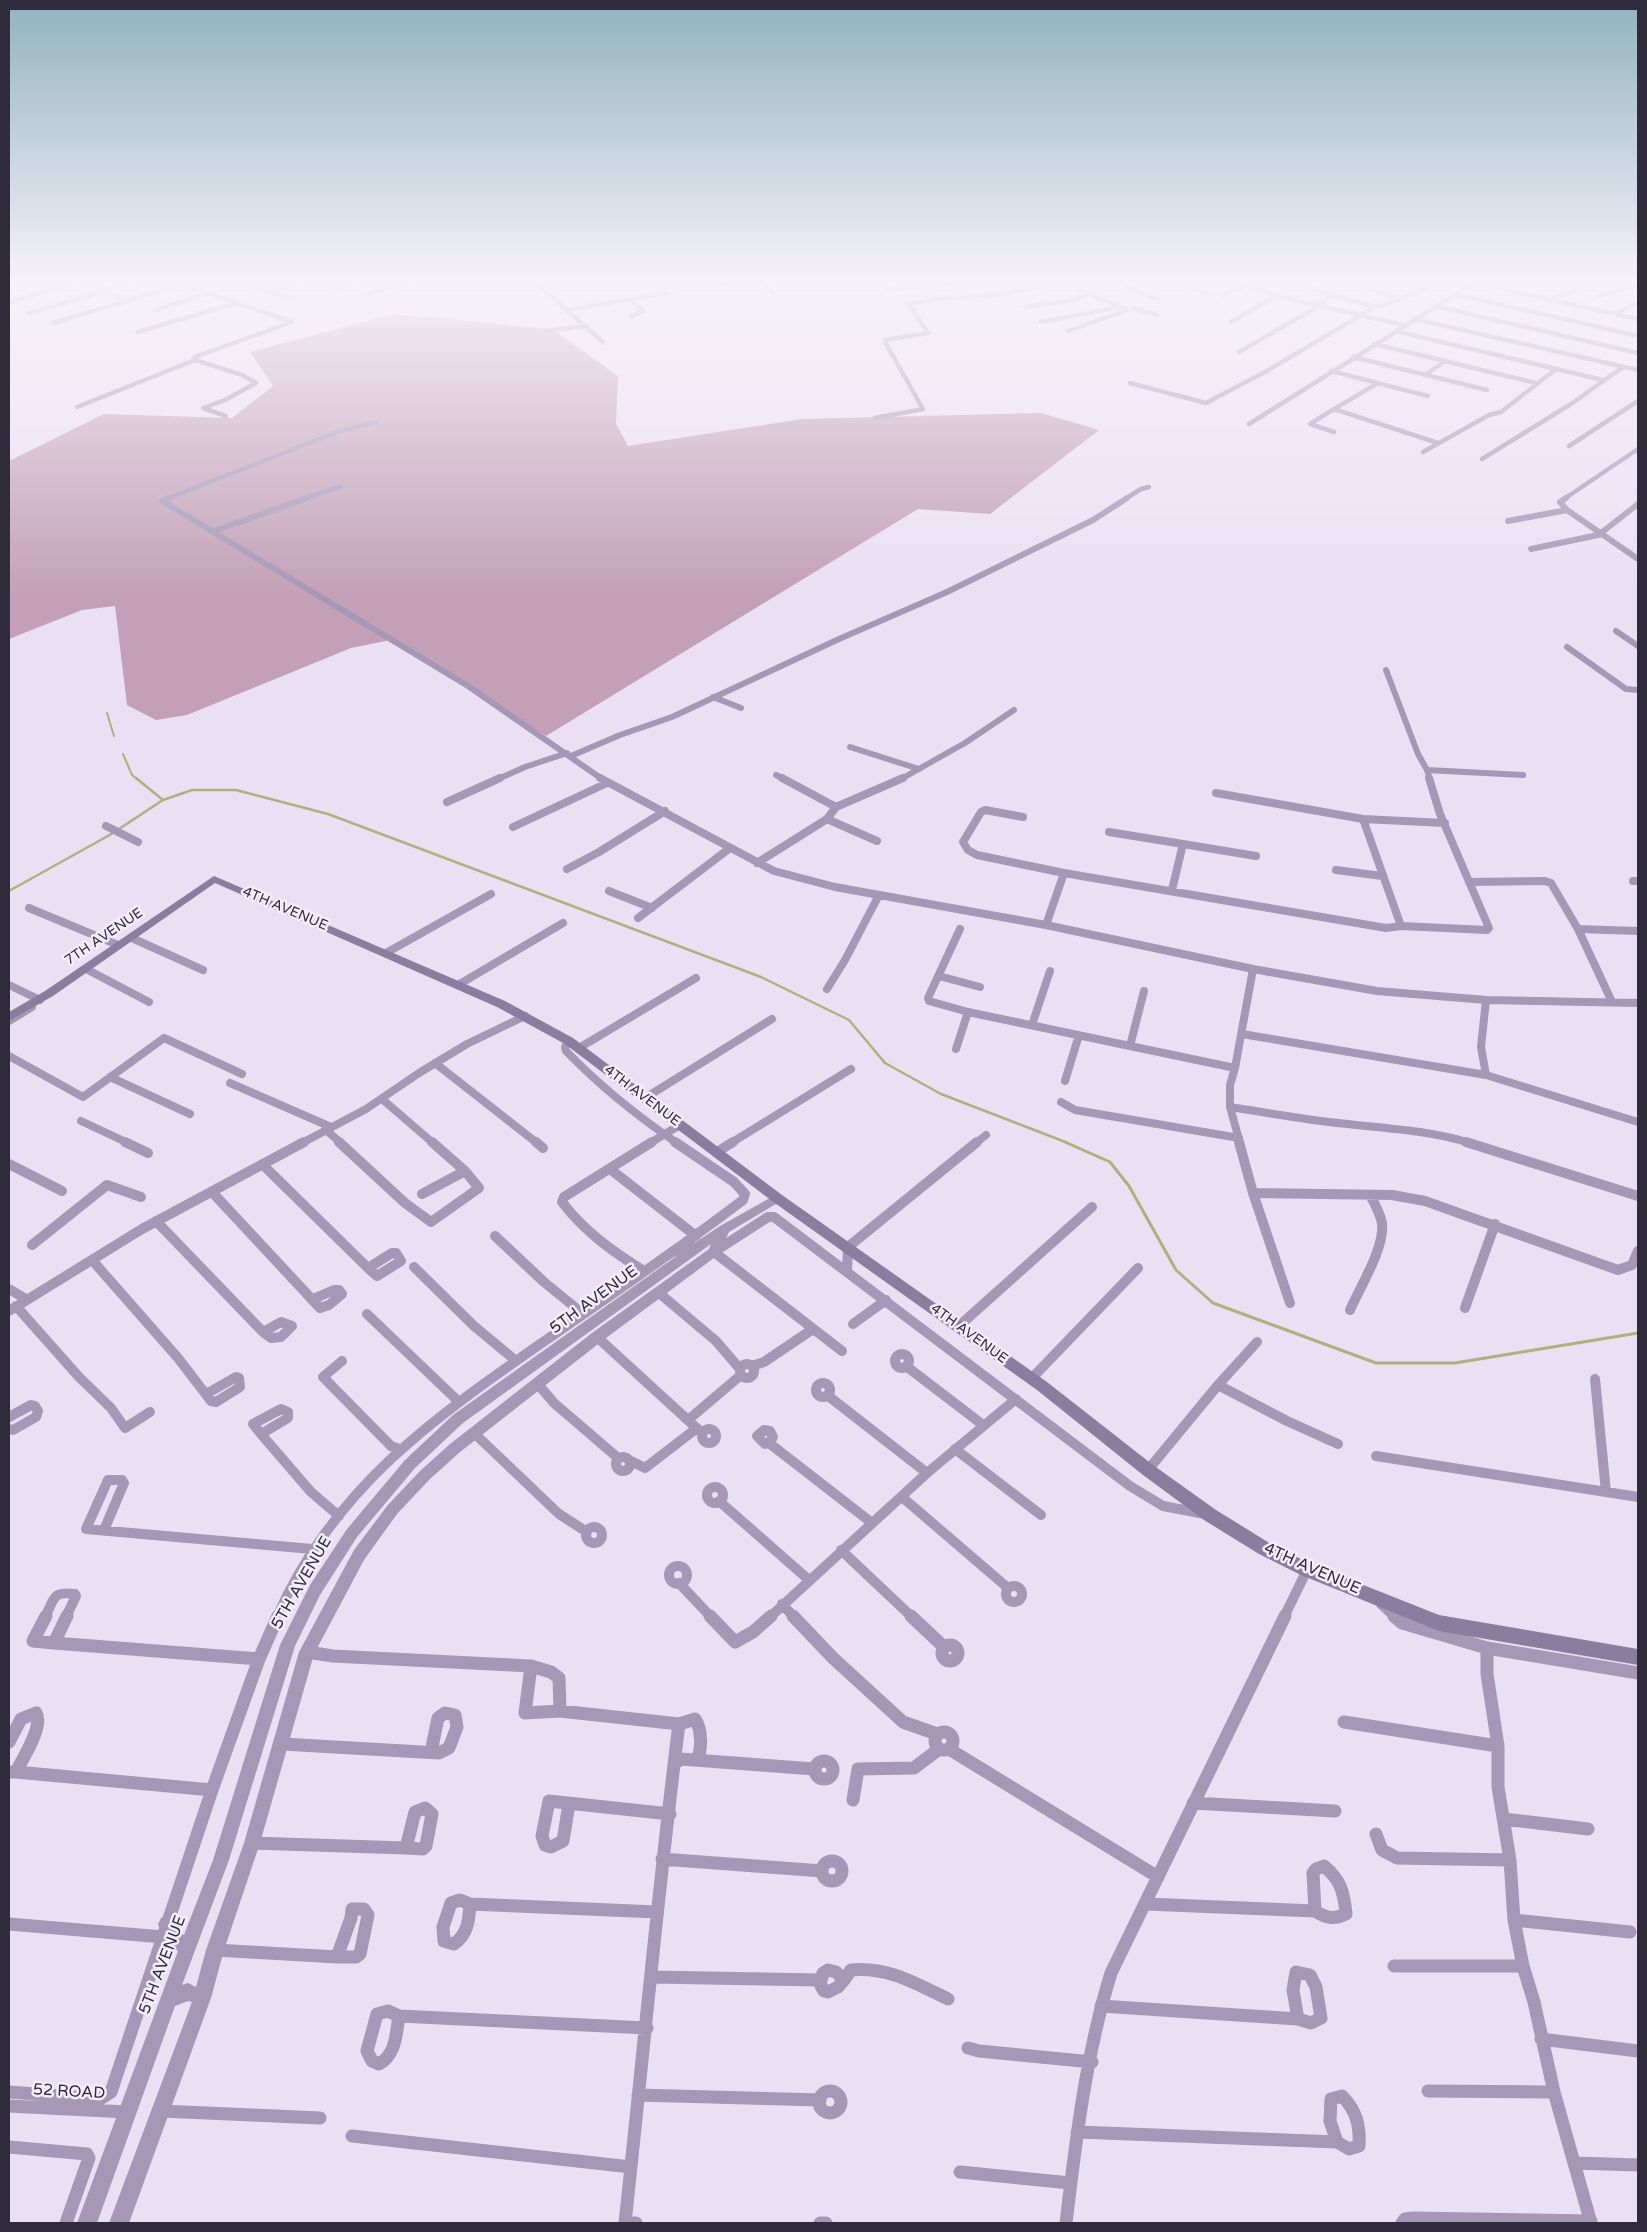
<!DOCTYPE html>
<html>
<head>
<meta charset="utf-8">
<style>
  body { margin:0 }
  #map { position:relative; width:1647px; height:2232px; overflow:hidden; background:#ebe0f3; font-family:"Varela Round",sans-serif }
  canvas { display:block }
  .frame { position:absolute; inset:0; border:10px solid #302b3a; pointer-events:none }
</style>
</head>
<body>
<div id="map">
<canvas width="1647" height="2232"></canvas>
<div class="frame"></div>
</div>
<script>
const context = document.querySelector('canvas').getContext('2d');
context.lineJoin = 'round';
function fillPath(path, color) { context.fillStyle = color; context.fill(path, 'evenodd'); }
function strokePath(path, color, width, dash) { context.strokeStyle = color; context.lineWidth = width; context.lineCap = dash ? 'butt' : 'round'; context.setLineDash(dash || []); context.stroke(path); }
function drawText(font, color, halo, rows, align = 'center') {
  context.font = font + ' "Varela Round",sans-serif'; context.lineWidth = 5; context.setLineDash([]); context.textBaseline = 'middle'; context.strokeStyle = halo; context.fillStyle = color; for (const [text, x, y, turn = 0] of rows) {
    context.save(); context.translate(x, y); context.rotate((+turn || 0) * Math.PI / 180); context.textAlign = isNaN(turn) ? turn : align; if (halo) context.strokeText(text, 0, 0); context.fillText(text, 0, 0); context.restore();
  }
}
fillPath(new Path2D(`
  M394,314L561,330L556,332L618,376L616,424L628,446L802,419L1041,413L1099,430L990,514L918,509L546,736L391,640L351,648L187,715L156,720L127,705L115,606L82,610L9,639V461L104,414L232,418L273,386L250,352Z`), '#c3a0b7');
strokePath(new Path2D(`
  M107,713L114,736
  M123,754L132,775L137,779`), '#aeb17f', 2);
strokePath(new Path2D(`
  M136,778L163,800
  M119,829L163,800L192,790H236L328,814L761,977L849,1020L885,1063L941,1094L1068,1143
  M9,891L115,832`), '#aeb17f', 2.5);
strokePath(new Path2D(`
  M1065,1142L1110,1162L1129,1186L1176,1270L1213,1303L1376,1363H1455L1638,1333`), '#aeb17f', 3);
strokePath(new Path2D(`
  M129,283L101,292L129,301
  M245,283L270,292L297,283
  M536,283L603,342
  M651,283L660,289L690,283
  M764,283L772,292
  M1121,283L1134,291L1158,299
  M1177,283L1207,293
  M1239,283L1277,296
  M1409,283L1427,289
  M1475,283L1615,314L1635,304
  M720,285L743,283
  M1557,285L1562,283
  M332,289L353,283
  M886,290L967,283
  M270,292L293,299
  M367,294L409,283
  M1455,294L1638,336
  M1332,295L1375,307
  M1221,296L1245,286
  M1598,296L1638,285
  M1401,299L1436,283
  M631,300L643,311L631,316L633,317
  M1551,300L1575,289
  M9,302L73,283
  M1435,306L1638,353
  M1025,307L1067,301L1090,294
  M1133,308L1157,315
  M155,310L208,293
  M567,310L668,293
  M29,313L101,292
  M1615,314L1638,319
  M1414,319L1638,370
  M1041,322L1119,307
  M1231,322L1277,296L1403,325
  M53,323L182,284
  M545,331L586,326
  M1068,331L1127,310L1090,294L1072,283
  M1395,331L1603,380
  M138,332L236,303
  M1374,344L1536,383
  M1239,352L1317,307L1332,295L1296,283
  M1353,357L1487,390
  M195,360L242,375L256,383L225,400L203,408L226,416
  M1331,371L1428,396
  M1425,375L1445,361
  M1130,383L1206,403L1265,372L1375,307L1401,299L1353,283
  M1378,383L1334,409L1438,443
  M77,407L195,360V357L292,322L179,283
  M1334,409L1310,424L1334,432
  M875,418L923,409L885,342V340L928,333L909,304L937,299L993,295L1064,283
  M1249,424L1474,283
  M1569,446L1638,401
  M1423,452L1489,415L1501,412L1556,369
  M1482,459L1571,404L1623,367
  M166,499L340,431L376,422
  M303,499L341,486
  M1125,499L1141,489L1149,487
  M1564,499L1638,449`), '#a597b5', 4.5);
strokePath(new Path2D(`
  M169,498L162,501L468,686L602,779
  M1566,498L1560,502L1567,510L1638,559
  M1508,521L1567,510
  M214,531L307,498
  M1601,533L1638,504
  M1531,549L1603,534
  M1616,631L1638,646
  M1567,647L1626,689L1638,690
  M1386,670L1418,754L1427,770
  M713,697L741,708
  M850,747L919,769
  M571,756L620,735L672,717L839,639L947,592L1093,520L1127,498
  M776,775L784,779
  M498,779L525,767L567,753
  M901,779L965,743L1014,710
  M1430,779L1427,770L1523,775`), '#a597b5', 6);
strokePath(new Path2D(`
  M600,778L774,871L835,887L1046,925L1253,969L1377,991L1486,1000L1638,1003
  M782,778L836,807
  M1216,793L1363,819L1401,926
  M447,802L500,778
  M1023,817L985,810L981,812L963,842L968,850L977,855L1064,873L1386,928L1401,926L1487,930L1489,928L1440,814L1429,778
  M827,819L877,841
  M1363,819L1445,823
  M106,826L138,842
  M513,827L607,783
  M1109,832L1183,844
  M757,863L827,819L836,807L903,778
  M567,869L599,852L665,811
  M1336,870L1382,876
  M1633,881H1638
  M1469,882L1545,881L1551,883L1578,929L1612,1002
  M1172,890L1183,844L1256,856
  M609,891L652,908
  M29,908L118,945
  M638,918L730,848
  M1046,925L1064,873
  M960,929L928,998L929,1001L968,1012L1235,1068
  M1578,929L1638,931
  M134,939L203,970
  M386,953L491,894
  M88,970L149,1002
  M939,976L980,987
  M9,985L40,1000
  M458,985L563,923
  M827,989L845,960L879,895
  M1486,1000L1481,1047L1486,1075
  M9,1021L32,1007
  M1032,1025L1050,971
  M1242,1034L1486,1075L1638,1122
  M569,1041L565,1047L566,1051C600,1086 637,1116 677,1143
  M1130,1046L1144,991
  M579,1048L696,978
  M956,1049L968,1012
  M9,1056L83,1097L164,1038L242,1074
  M435,1063L537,1143
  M110,1077L190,1114
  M1065,1081L1079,1035
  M230,1083L331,1127
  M645,1098L772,1019
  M382,1099L433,1143
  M1061,1102L1075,1110L1239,1138
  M1230,1107C1263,1112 1296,1118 1329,1122C1377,1128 1425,1129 1470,1143
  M81,1121L128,1143
  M326,1130L341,1143
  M302,1143L366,1109L419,1073L467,1044L525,1016
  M650,1143L680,1125
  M731,1143L851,1069
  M976,1143L986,1135
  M1240,1143L1230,1107V1085L1235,1068L1253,969`), '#a597b5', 8);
strokePath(new Path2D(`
  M125,1142L148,1153
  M339,1142L405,1203L431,1222L479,1188L465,1171L432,1142
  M536,1142L543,1148
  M1239,1142L1253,1193L1290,1303
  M1466,1142L1638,1196
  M717,1152L733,1142
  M9,1164L62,1191
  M262,1164L368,1268
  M610,1169L696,1236
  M212,1192L320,1308L329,1305L342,1294L339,1290H334L313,1299
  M1253,1193L1392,1195L1425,1201L1618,1270L1632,1265L1638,1251
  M422,1194L465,1171
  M156,1221L263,1332
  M495,1236L544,1282L582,1313
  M32,1245L107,1185L141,1197
  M717,1250L768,1217H774L1130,1486L1163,1506L1205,1514
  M714,1252L842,1351
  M392,1253H396L401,1261L377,1276L368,1268Z
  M92,1260L178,1358L211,1401L216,1402L240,1387L239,1378L236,1377L206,1394
  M414,1267L474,1326L515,1360
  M644,1271C613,1252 584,1231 562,1202L564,1197L652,1142
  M847,1271L848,1247L977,1142
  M9,1289L26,1299
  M659,1293L716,1341L740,1369
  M16,1306L79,1377L111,1408L125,1428L150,1412
  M1465,1308L1495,1224
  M1350,1310C1360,1287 1385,1248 1382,1223C1380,1213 1375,1204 1370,1195
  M9,1311L142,1229L304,1142
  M367,1314L458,1401
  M281,1322L292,1326L281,1337L271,1338L263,1332Z
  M853,1324L886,1300
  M959,1326L1092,1207
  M597,1337L702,1433
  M895 1361a7 7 0 1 1 14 0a7 7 0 1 1-14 0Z
  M342,1361L323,1377L391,1446L399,1449
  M740 1371a7 7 0 1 1 14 0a7 7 0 1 1-14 0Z
  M752,1366L764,1362L813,1329
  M906,1366L983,1425
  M1032,1378L1138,1268
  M1595,1379L1606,1492
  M537,1383L554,1403L618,1458
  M816 1390a7 7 0 1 1 14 0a7 7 0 1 1-14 0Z
  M1218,1385L1287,1421L1338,1444
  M827,1395L927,1473
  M281,1409L288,1412V1418L261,1434L253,1424Z
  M9,1417L31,1405L35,1406L38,1411L36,1417L13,1430L9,1429
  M688,1420L741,1375
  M702 1436a7 7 0 1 1 14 0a7 7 0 1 1-14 0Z
  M764,1430L770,1431L773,1437L769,1443L765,1444L757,1436Z
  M474,1433L559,1514L587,1532
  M261,1434L311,1492L339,1516
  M769,1443L872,1523
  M955,1449L1041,1515
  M1376,1456L1638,1497
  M616 1464a7 7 0 1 1 14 0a7 7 0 1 1-14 0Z
  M631,1461L645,1468L697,1428
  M1148,1470L1218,1385L1257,1342
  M707 1495a8 8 0 1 1 16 0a8 8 0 1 1-16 0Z
  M902,1497L1008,1588
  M719,1501L809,1580
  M586 1535a8 8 0 1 1 16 0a8 8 0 1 1-16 0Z
  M104,1530L124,1483L122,1480H108L86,1529L312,1549
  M841,1550L912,1617
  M669 1575a9 9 0 1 1 18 0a9 9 0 1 1-18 0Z
  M679,1583L711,1617
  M1006 1594a8 8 0 1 1 16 0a8 8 0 1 1-16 0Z
  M782,1604L794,1617
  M1381,1604L1395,1617
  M45,1617C55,1598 52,1591 75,1594L76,1596L66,1617
  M277,1617C334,1487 434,1418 546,1340C612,1294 679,1249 743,1200L745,1194L734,1182L675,1142
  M770,1617L927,1473L1016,1399
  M1284,1617L1307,1570`), '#a597b5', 10);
strokePath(new Path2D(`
  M46,1616L33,1641L54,1643
  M710,1616L735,1642L753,1632L771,1616
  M793,1616L833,1658L903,1722L937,1734
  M911,1616L944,1647
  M1394,1616L1402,1623L1487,1648L1638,1673
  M54,1643L259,1659
  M54,1643L67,1616
  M942 1653a8 8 0 1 1 16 0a8 8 0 1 1-16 0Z
  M1487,1648V1674L1498,1746V1787L1510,1860L1514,1920L1523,1966L1534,2002L1554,2092L1591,2223
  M307,1652L333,1656L531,1666L551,1672L559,1678L560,1711
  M531,1666L525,1713L560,1711L679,1724L695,1719C702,1729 702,1749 697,1760
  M1344,1722L1498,1746
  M935 1741a9 9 0 1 1 18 0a9 9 0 1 1-18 0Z
  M9,1742L21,1719L36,1713C44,1726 23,1758 16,1772H9
  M282,1744L439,1753L449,1748L457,1727L455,1715L445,1713L438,1718L431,1752
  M949,1749L1158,1877
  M815 1770a9 9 0 1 1 18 0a9 9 0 1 1-18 0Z
  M674,1764L681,1759L814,1769
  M16,1772L212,1790
  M853,1800L858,1769L914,1768L939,1749
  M1193,1803L1335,1811
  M569,1804L563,1841L551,1847L545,1845L542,1836L549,1801L670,1814
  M425,1808L432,1814L426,1846L423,1849L406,1848L415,1812Z
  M1504,1819L1588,1829
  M1376,1834L1382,1850L1397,1858L1510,1860
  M252,1843L406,1848
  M662,1859L822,1871
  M822 1871a10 10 0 1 1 20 0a10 10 0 1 1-20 0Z
  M1324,1866C1341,1880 1344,1893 1346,1914C1334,1920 1326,1918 1315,1911L1313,1873L1316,1869Z
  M460,1900L470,1904C469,1920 468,1934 454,1944L444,1941L443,1927L451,1903Z
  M470,1904L657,1912
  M1146,1904L1315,1911
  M352,1909H364L368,1915L360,1954L356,1957H337L351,1918Z
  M1514,1920L1630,1932
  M9,1924L163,1937
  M215,1950L337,1957
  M1394,1966H1523
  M828,1970L836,1972L844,1980L838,1987L828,1992L824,1991L820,1984L823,1973Z
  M1296,1972L1310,1975L1316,1987L1321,2018L1311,2023L1298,2019L1293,1990Z
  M652,1977L820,1980
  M844,1980L851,1970C887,1966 917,1984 948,1999
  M1101,2006L1298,2019
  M388,2011L399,2016C396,2034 396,2055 379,2064L372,2061L367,2051L377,2014Z
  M399,2016L647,2028
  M1541,2039L1638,2051
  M968,2048L979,2051L1092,2062
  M819 2102a11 11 0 1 1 22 0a11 11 0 1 1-22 0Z
  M1428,2091L1554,2092
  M9,2092L100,2099L111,2092L212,1790L259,1659L278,1616
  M638,2095L820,2100
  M1342,2096C1357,2111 1360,2126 1359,2146L1349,2149L1337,2142L1330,2121L1331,2099Z
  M9,2106L127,2112
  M161,2111L320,2118
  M1077,2132L1337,2142
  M352,2136L631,2167
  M9,2147L87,2154L89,2158L66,2223
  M1575,2163L1638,2165
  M960,2172L1070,2183
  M625,2222L636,2223
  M625,2223C643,2057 658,1890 679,1724
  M820,2223H826
  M1066,2223C1076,2139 1086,2054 1111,1973L1285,1616
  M1402,2223L1405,2219L1414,2218L1591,2221`), '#a597b5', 13);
fillPath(new Path2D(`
  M777,1194L781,1195L783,1198L781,1201L729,1232L718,1255L602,1341L460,1452L430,1479L397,1514L364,1560L314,1654L260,1843L224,1950L211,1998L129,2223H109L192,2002L188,2001L175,2006L97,2223H77L178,1951L165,1943L158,1924L161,1918L167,1915L173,1918L177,1931L184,1935L213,1860L280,1645L310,1585L347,1529L405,1460L453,1415L678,1255L666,1261L662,1259L660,1256L662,1253L676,1246L696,1242L720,1226ZM711,1244L709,1249L592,1333L450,1444L420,1471L387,1506L354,1550L299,1652L244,1843L206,1950L196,1987L188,1983L182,1985L229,1860L295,1646L320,1595L357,1537L415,1468L463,1423Z`), '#a597b5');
fillPath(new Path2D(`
  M214,876L505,1001L573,1038L782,1195L1047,1382L1153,1465L1216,1510L1271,1544L1313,1565L1439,1615L1638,1649V1665L1439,1631L1301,1575L1259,1554L1204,1520L1143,1475L1037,1390L772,1201L565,1044L497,1007L215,883L53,996L9,1021V1012L45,991Z`), '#8a7da0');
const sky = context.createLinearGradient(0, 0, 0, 596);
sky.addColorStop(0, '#91b3be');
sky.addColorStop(0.47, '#f6f1fa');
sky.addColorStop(1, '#f6f1fa00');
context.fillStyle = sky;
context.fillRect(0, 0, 1647, 596);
drawText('14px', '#302b3a', '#f4edfb', [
  ["4TH AVENUE",285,909,23],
  ["7TH AVENUE",104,937,-34],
  ["4TH AVENUE",642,1096,37],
  ["4TH AVENUE",969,1334,36]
]);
drawText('16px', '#302b3a', '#f4edfb', [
  ["5TH AVENUE",594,1300,-36],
  ["4TH AVENUE",1312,1569,24],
  ["5TH AVENUE",302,1583,-60],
  ["5TH AVENUE",163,1965,-69],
  ["52 ROAD",69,2092,3]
]);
</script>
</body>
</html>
